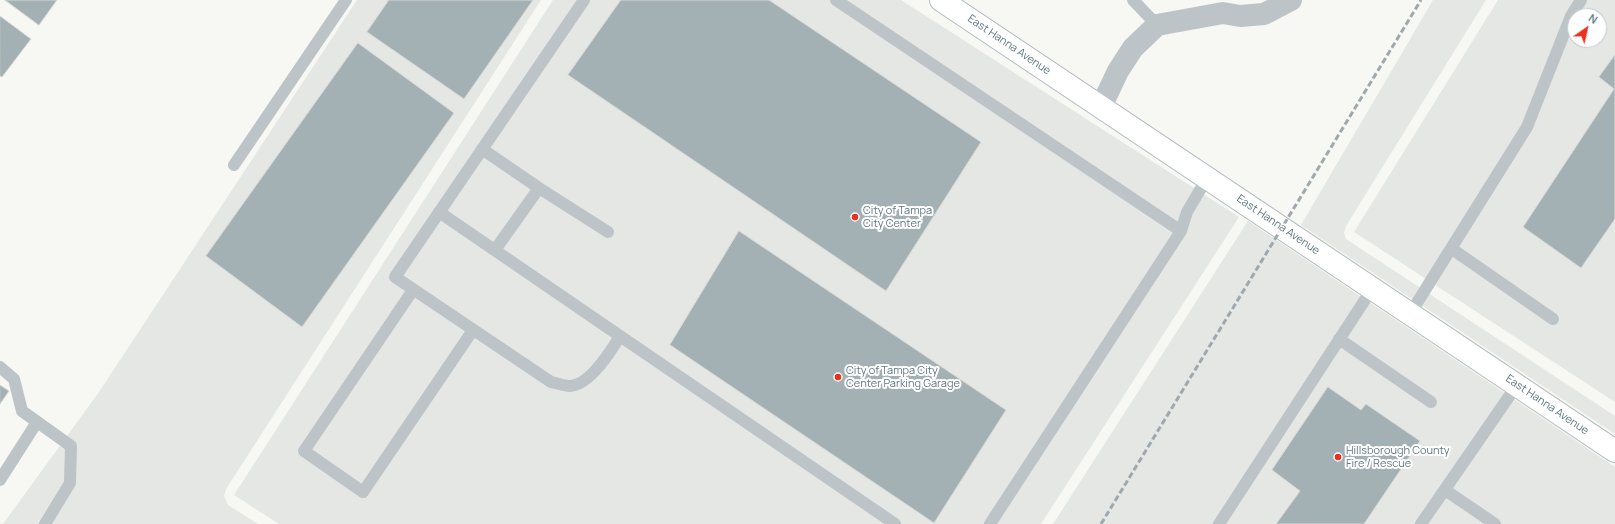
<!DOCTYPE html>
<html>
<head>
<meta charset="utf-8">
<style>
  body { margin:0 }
  #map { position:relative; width:1615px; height:524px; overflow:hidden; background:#f7f7f4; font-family:Manrope,sans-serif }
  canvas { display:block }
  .north { position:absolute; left:1567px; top:8px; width:40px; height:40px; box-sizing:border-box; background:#fff; border:1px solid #bfc9cd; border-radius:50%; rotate:34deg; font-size:11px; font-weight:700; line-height:16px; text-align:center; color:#607881 }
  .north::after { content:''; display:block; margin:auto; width:14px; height:18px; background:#ed2f1e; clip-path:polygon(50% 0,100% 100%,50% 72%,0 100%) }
</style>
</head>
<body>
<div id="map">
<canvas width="1615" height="524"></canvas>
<div class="north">N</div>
</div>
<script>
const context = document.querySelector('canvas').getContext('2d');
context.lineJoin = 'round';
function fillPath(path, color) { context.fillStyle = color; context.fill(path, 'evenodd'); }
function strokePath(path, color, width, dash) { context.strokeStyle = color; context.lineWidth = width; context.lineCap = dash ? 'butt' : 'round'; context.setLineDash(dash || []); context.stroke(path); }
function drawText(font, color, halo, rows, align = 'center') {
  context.font = font + ' Manrope,sans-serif'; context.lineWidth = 4; context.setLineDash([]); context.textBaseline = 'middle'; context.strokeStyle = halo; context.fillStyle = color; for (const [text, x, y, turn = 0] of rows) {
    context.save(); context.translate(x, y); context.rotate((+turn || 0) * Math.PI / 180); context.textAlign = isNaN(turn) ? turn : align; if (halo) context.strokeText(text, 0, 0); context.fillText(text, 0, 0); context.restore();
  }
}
fillPath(new Path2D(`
  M357,0H541L226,489L224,496L228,505L258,524H3L99,392Z
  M553,0H901L1239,217L1041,524H279L234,495Z
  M1433,0H1486L1346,226L1344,233L1346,239L1615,416V434L1301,225Z
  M1498,0H1615V402L1354,232ZM1575,16H1599V40H1575Z
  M1248,221L1615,467V524H1053Z`), '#e5e7e5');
const building = new Path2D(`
  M5,0H57L39,25Z
  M389,0H533L464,99L367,32Z
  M621,0H769L981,142L886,291L568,75Z
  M0,16L31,39L2,77L0,76Z
  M358,43L454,113L302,327L206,256Z
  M1615,55V219L1581,268L1523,227L1614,89L1599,77Z
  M739,231L1006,410L934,523L670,345Z
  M0,385L9,391L0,404Z
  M1328,387L1361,410L1366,404L1420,441L1364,524H1276L1300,491L1272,470Z`);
fillPath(building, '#a4b1b4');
strokePath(building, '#d9d8d6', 1);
const secondary = new Path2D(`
  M941,0L1615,451`);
strokePath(secondary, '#b2babe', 24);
strokePath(new Path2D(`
  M836,0L1181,231
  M1133,0L1157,25
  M482,149L539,188L495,250
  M234,165L346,0
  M539,188L608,232
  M439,212L620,336C611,351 590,385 570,386C564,386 557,383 551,382L395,277C458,185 521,92 584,0
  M1452,249L1553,319
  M413,290L304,451L363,492L473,330
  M1410,314L1527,127L1571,16L1581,0
  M620,336L895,524
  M1339,339L1431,402
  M0,367L14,379L22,411L71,446L70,483L45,524
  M0,480L37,422
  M1445,490L1495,524
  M990,524L1181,231L1187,212L1207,178
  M1219,524L1372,289
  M1421,524L1517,385`), '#bdc4c7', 12);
strokePath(new Path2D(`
  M1101,107L1118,71L1133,48L1157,25L1223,13L1240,16L1264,14L1291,0`), '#bdc4c7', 22);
strokePath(secondary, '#fff', 22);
strokePath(new Path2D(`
  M1101,524L1421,0`), '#9fa9ad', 3, [6, 3]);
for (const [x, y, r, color] of [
  [855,217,4,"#ed2f1e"],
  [838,377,4,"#ed2f1e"],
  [1338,457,4,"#ed2f1e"]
]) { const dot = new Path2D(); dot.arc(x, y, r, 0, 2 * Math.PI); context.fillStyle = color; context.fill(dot); strokePath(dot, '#fff', 1.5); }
drawText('11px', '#607881', '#fff', [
  ["East Hanna Avenue",1009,45,34],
  ["East Hanna Avenue",1278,225,34],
  ["East Hanna Avenue",1547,405,34]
]);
drawText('11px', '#607881', '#fff', [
  ["City of Tampa",863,211],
  ["City Center",863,224],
  ["City of Tampa City",846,371],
  ["Center Parking Garage",846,384],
  ["Hillsborough County",1346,451],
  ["Fire / Rescue",1346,464]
], 'left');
</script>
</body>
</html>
